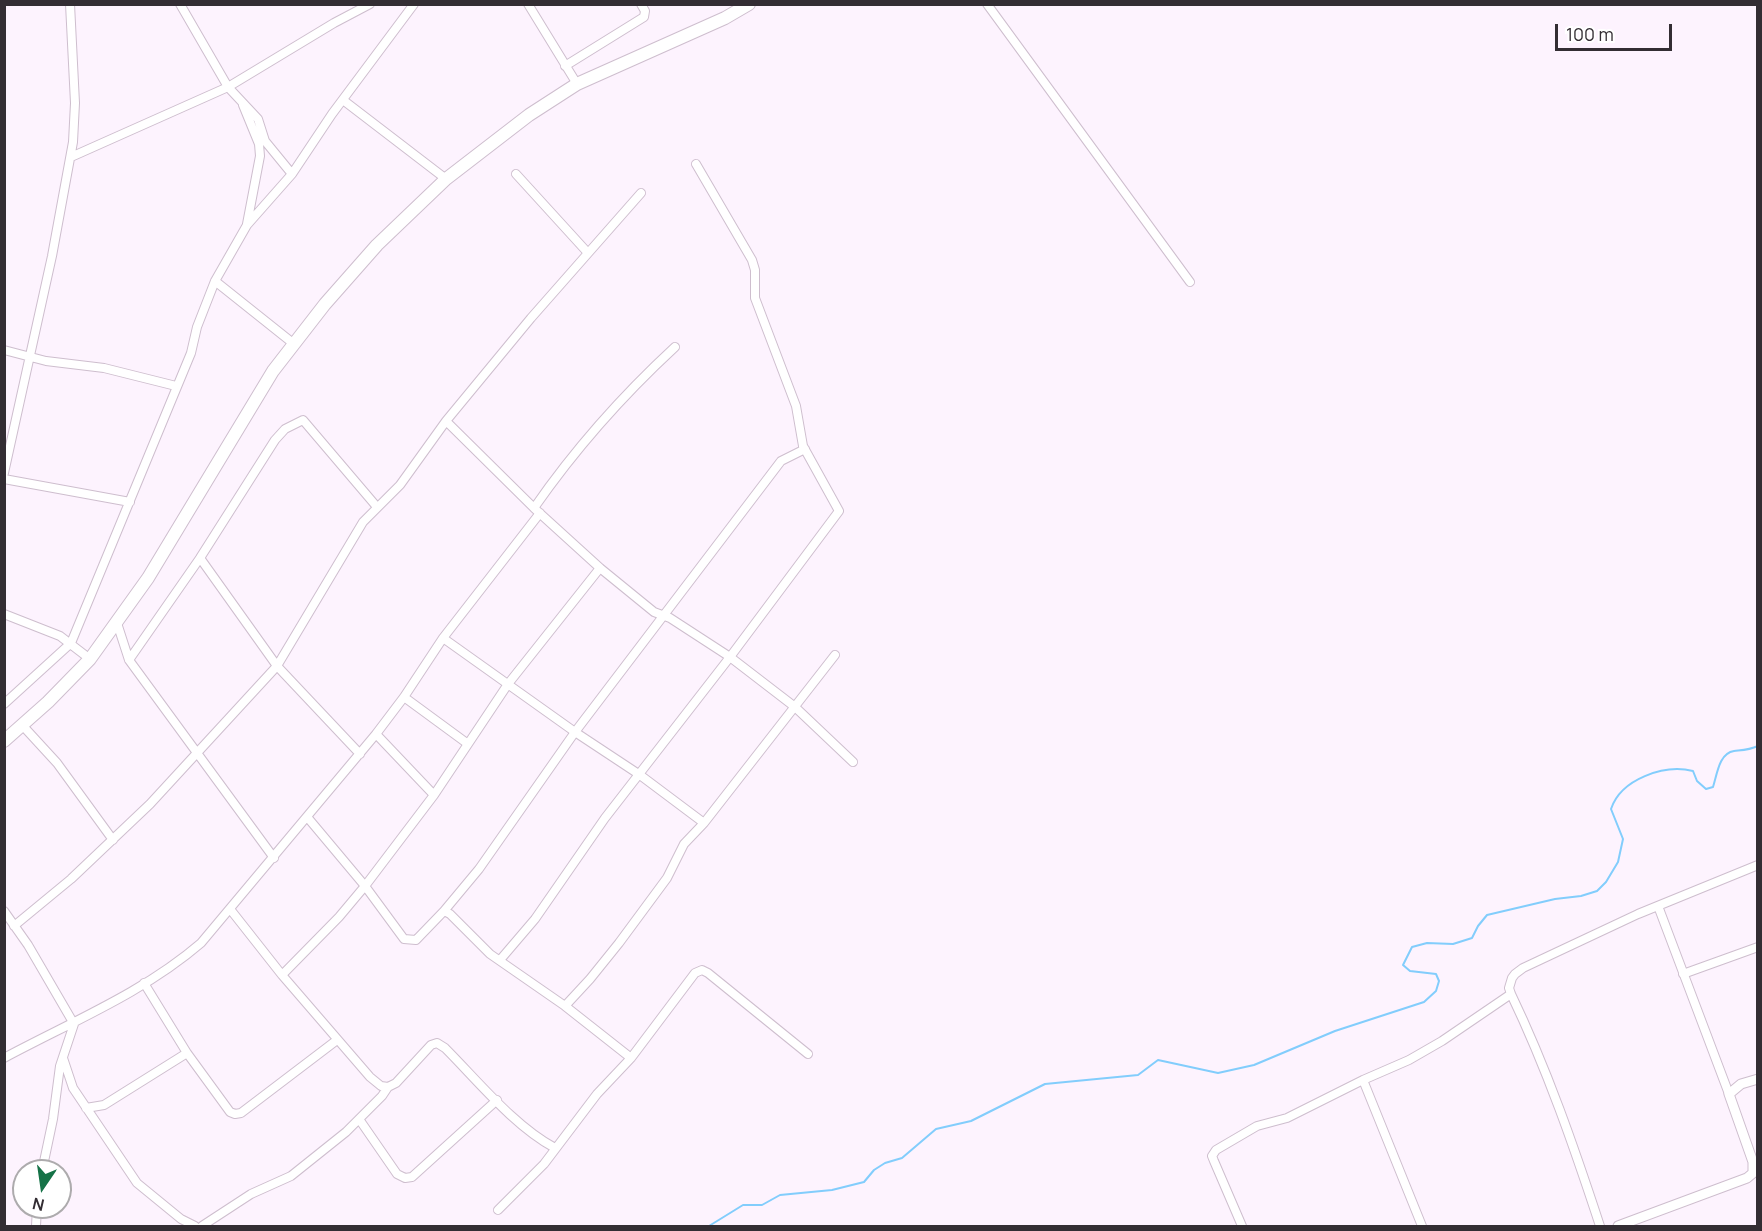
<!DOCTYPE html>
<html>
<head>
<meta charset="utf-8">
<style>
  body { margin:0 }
  #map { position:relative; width:1762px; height:1231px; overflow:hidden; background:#fdf3fe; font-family:Manrope,sans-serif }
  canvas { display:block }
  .frame { position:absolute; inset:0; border:6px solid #332d33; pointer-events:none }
  .north { position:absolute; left:12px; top:1159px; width:60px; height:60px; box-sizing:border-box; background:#fff; border:2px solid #adabad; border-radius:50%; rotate:193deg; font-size:16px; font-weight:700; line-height:24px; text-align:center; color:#332d33 }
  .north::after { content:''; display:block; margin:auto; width:21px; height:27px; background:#157247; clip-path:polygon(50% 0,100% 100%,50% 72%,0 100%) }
  .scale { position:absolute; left:1555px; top:24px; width:117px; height:27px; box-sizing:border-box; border:3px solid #332d33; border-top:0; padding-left:8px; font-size:18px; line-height:21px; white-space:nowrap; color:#332d33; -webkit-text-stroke:4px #fff; paint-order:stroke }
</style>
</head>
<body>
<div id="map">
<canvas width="1762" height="1231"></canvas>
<div class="frame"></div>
<div class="north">N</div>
<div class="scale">100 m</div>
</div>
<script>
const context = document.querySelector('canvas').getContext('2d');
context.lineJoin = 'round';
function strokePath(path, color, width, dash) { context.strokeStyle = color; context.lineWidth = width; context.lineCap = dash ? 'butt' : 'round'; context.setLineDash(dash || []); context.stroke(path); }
strokePath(new Path2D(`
  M709,1226L743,1205H762L780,1195L832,1190L864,1182L874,1170L885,1163L902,1158L936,1129L971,1121L1045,1084L1138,1075L1158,1060L1218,1073L1254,1065L1335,1031L1424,1002L1436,991L1439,981L1436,974L1410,971L1403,965L1412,947L1427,943L1453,944L1472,938L1478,926L1487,915L1555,899L1581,896L1597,891L1606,882L1618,862L1623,839L1611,809C1621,779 1664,764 1693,771L1697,781L1706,789L1713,787C1717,775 1719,753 1734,751C1743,750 1749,750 1758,746`), '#82cdfc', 2);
const minor = new Path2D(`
  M180,4L228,87L258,119L265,141L292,174
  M528,4L577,84
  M987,4L1190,282
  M565,66L644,17L645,11L641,4
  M343,100L446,179
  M243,105L259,144L260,156L247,224
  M71,157L228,87L334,23L370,4
  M516,174L588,253
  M215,281L294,344
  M4,350L46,361L104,368L176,386
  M446,421L534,508L600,568L654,612L670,618L730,657L795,707L853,762
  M4,473L52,256L73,142L75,103L70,4
  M4,479L130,502
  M534,508C575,449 622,396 675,347
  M200,558L277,666L360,754
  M4,614L60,636L90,659
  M117,623L129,660L274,858
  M443,638L575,732L640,775L704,823
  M129,660L200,558L275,440L285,429L303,420L377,507
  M404,697L468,744
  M4,704L71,643L191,353L197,327L215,281L247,225L292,174L332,114L414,4
  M23,726L57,763L113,840
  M376,734L434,795
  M308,818L365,886L404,939L416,940L444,911L450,914L490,954L565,1006L631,1058
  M1658,906L1729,1094
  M230,909L282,975L370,1077L381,1086L388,1087L396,1083L431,1045L437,1043L445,1048C478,1081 514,1126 555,1148
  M4,911L28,945L74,1024L60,1066L53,1119L42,1171
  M444,911L479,869L575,732L781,461L805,449
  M14,926L71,879L150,804L277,666L363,522L400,485L446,421L531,318L641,193
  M500,960L535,919L605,818L730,657L839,511L803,446L796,406L755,298V270L752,260L696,164
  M1683,974L1758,947
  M282,975L339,917L365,886L434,795L508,684L600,568
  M144,983L187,1053L230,1112L235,1114L241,1113L337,1040
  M565,1006L590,979L619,943L667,878L684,844L704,823L835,655
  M4,1058C71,1022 143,993 201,943L376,734L404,697L443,638L540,513
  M63,1058L73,1088L137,1183L181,1219L195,1226
  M1363,1080L1422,1226
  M86,1108L104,1105L187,1053
  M359,1119L397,1174L405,1178L412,1177L497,1100
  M498,1210L544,1164L597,1094L631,1058L695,973L702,970L708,973L808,1054
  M36,1226L37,1207
  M202,1226L251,1194L291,1176L346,1132L382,1096L388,1087
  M1242,1226L1214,1161L1212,1156L1216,1150L1257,1126L1287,1118L1363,1080L1409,1060L1442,1041L1511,994
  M1600,1226C1574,1147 1547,1069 1511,994L1509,988L1512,978L1515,974L1523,968L1638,914L1758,865`);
const tertiary = new Path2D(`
  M1618,1226L1747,1178L1753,1173V1162L1729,1094L1741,1084L1758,1079`);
const trunk = new Path2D(`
  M4,741L48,702L90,659L148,578L273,371L325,304L377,245L446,179L529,115L577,84L725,18L749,4`);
strokePath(minor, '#cebece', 10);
strokePath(tertiary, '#cebece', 11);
strokePath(trunk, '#cebece', 14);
strokePath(minor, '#fff', 8);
strokePath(tertiary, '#fff', 9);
strokePath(trunk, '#fff', 12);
</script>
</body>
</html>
